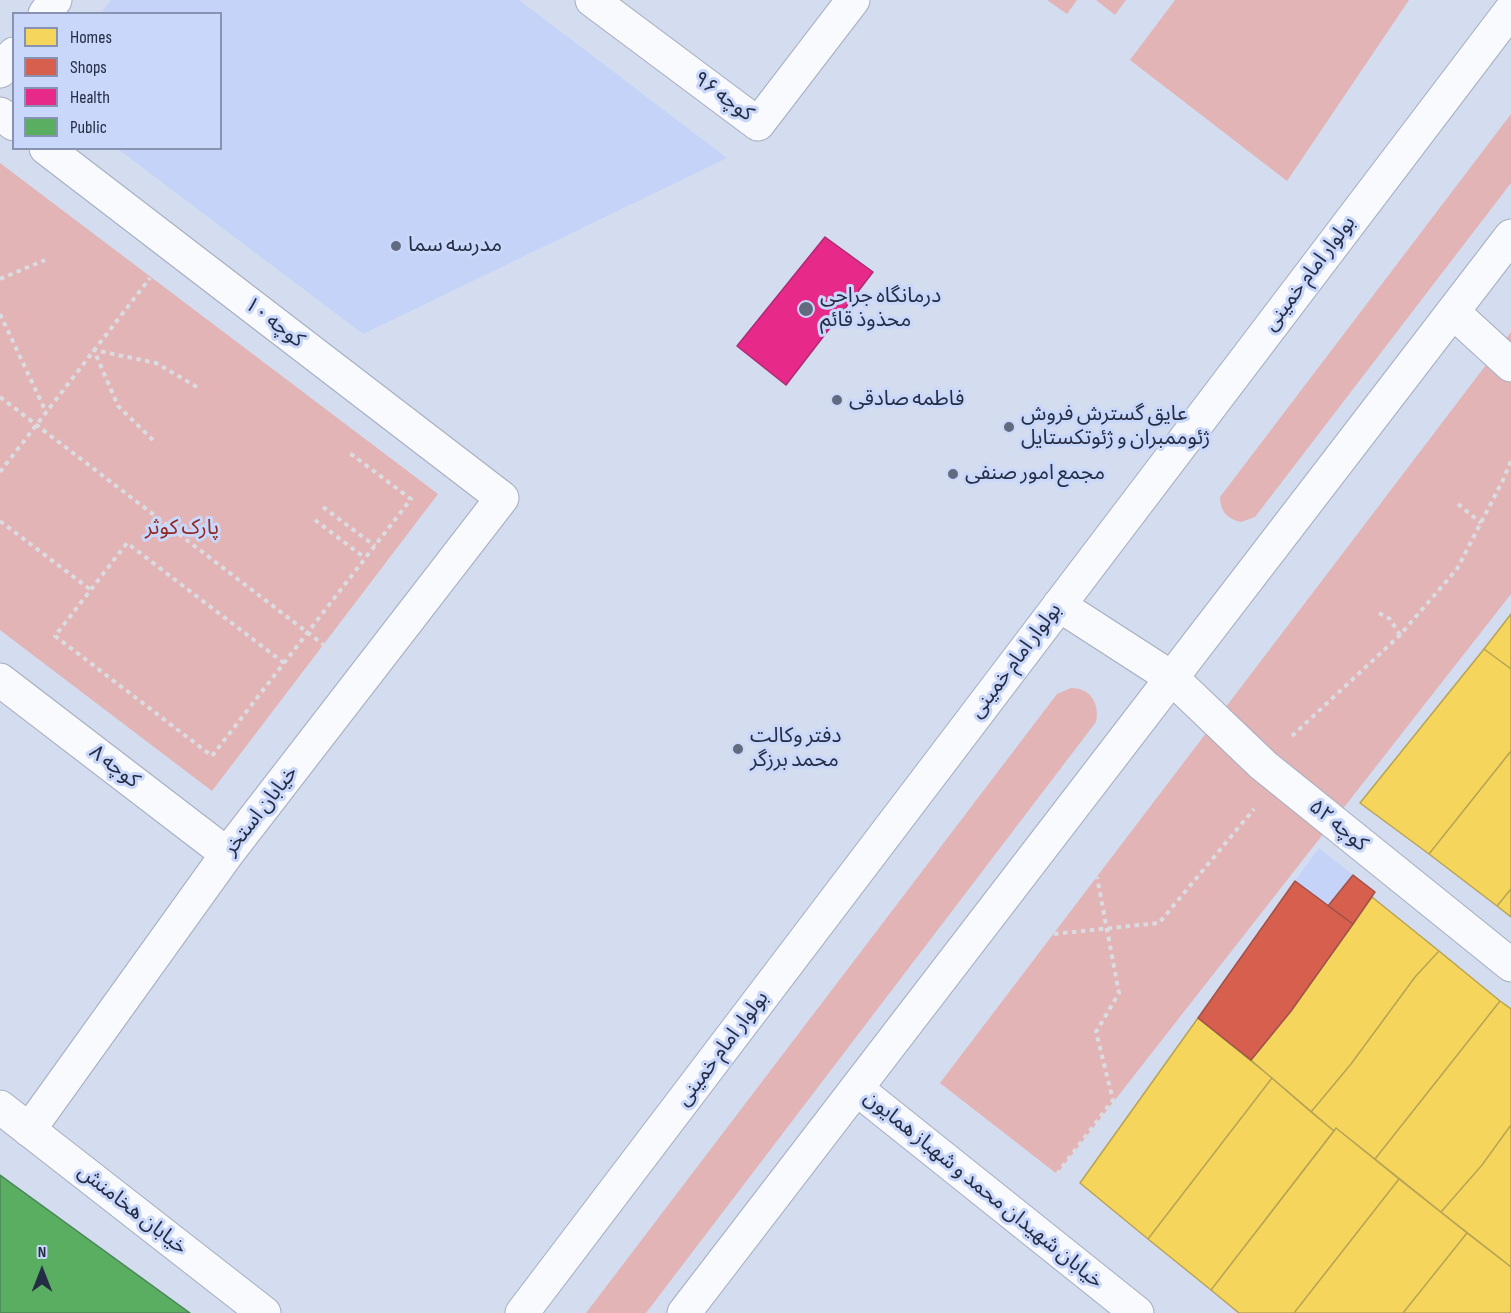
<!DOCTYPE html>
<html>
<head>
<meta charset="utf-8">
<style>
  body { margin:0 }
  #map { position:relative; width:1511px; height:1313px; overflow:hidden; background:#d4dcef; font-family:"Sofia Sans Condensed",sans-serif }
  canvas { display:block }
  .legend { position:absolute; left:12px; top:12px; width:210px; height:138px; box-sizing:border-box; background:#c9d7fa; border:2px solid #8793b1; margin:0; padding:8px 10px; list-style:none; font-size:18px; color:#252d44 }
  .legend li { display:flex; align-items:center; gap:12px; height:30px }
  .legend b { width:30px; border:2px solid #8793b1 }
  .north { position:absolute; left:12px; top:1241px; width:60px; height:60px; -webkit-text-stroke:4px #c9d7fa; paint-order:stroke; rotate:0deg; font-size:16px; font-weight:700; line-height:24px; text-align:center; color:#252d44 }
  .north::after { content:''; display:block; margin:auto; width:21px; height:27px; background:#252d44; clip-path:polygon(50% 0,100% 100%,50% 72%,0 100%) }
</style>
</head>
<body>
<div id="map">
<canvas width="1511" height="1313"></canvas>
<ul class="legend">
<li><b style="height:16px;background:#f6d55c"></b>Homes</li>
<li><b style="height:16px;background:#d6604d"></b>Shops</li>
<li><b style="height:16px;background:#e7298a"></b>Health</li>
<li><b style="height:16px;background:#5aae61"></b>Public</li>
</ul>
<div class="north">N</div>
</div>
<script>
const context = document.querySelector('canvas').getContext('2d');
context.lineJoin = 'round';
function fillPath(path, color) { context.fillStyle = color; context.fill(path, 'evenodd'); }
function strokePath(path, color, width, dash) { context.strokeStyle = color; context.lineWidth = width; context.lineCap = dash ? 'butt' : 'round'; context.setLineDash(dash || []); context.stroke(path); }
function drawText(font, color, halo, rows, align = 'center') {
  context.font = font + ' "Sofia Sans Condensed","Noto Sans Arabic",sans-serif'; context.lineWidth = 6; context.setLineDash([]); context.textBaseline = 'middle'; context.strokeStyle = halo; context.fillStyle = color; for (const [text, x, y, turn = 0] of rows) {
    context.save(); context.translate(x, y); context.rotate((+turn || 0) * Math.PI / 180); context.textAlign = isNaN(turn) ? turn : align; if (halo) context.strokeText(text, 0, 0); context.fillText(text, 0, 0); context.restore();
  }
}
fillPath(new Path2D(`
  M111,0H519L727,158L363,334L118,149L220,148V14L101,13Z
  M1319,848L1353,875L1328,906L1295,881Z`), '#c4d3f7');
fillPath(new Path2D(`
  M1047,0H1077L1067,14Z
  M1096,0H1126L1115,15Z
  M1175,0H1409L1287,181L1130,60Z
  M1511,114V183L1255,517L1241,522C1227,519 1220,511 1220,497Z
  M0,163L438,494L212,791L0,630Z
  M1511,332V594L1057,1174L940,1083Z
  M1071,688C1091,688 1100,704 1096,722L646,1313H586L1057,694Z`), '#e2b4b6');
const homes = new Path2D(`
  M1511,614V669L1484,649Z
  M1484,649L1511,669V751L1429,854L1360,803Z
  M1511,751V889L1497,906L1429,854Z
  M1511,889V917L1497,906Z
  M1372,897L1439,951L1415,977L1351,1064L1311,1112L1251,1060L1291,1011Z
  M1439,951L1500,1001L1375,1159L1336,1128L1334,1131L1311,1112L1351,1064L1415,977Z
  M1500,1001L1511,1009V1125L1482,1165L1441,1212L1375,1159Z
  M1198,1018L1272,1078L1148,1239L1080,1183Z
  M1272,1078L1334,1131L1211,1290L1148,1239Z
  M1511,1125V1267L1441,1212L1482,1165Z
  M1336,1128L1399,1179L1294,1313H1239L1211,1290Z
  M1399,1179L1467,1233L1403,1313H1294Z
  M1467,1233L1511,1267V1311L1510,1313H1403Z`);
fillPath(homes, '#f6d55c');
strokePath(homes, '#b7a355', 1.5);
const shops = new Path2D(`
  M1353,875L1375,892L1353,924L1328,906Z
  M1295,881L1353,924L1291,1011L1251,1060L1198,1018Z`);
fillPath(shops, '#d6604d');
strokePath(shops, '#a1514a', 1.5);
const health = new Path2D(`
  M825,237L873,272L786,385L737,346Z`);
fillPath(health, '#e7298a');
strokePath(health, '#ad2a75', 1.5);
const public = new Path2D(`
  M0,1175L190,1313H0Z`);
fillPath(public, '#5aae61');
strokePath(public, '#4a8758', 1.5);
const street = new Path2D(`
  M592,0L758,124L853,0
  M45,14L55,0
  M0,71L14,54
  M0,114L14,124
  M1453,312L1511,365
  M1172,678L1263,765L1511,965
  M0,680L227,854
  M857,1089L1137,1313
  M29,1130L227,854L502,498L46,148`);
const secondary = new Path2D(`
  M1059,605L1172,678
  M0,1107L264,1313
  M522,1313L1511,10
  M684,1313L1511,236`);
strokePath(street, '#a5adc0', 35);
strokePath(secondary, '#a5adc0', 35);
strokePath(new Path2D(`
  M0,279L45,260
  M0,314L46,412
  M0,397L333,652
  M153,440L118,406L94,350L156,363L197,387
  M0,472L150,278
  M1458,504L1481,523
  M323,507L375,546
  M315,520L365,558
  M0,521L91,590
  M1379,613L1390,619L1400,635
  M284,663L127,543L55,636L212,756L411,499L347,451
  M1292,736L1400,635L1457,569L1503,480L1511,461
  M1054,934L1159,923L1254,809
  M1057,1174L1113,1100L1096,1032L1119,993L1097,877`), '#dadce2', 4, [4.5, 4.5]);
strokePath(street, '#f9fafd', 33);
strokePath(secondary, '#f9fafd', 33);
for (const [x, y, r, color] of [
  [396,246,6,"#626a80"],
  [806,309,8,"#626a80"],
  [837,400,6,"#626a80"],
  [1009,427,6,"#626a80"],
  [953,474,6,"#626a80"],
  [738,749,6,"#626a80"]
]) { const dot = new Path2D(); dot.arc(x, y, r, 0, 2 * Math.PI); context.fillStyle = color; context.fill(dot); strokePath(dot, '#c9d7fa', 2); }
drawText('21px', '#252d44', '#c9d7fa', [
  ["کوچه ۹۶",723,97,36],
  ["بولوار امام خمینی",1310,274,-53],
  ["کوچه ۱۰",274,323,37],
  ["بولوار امام خمینی",1016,661,-53],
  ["کوچه ۸",114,767,37],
  ["خیابان استخر",261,811,-52],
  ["کوچه ۵۲",1338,826,39],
  ["بولوار امام خمینی",723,1049,-53],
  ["خیابان شهیدان محمد و شهباز همایون",983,1190,39],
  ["خیابان هخامنش",132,1210,38]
]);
drawText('21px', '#252d44', '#c9d7fa', [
  ["مدرسه سما",408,246],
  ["درمانگاه جراحی",820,297],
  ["محذوذ قائم",820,321],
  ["فاطمه صادقی",849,400],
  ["عایق گسترش فروش",1021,415],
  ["ژئوممبران و ژئوتکستایل",1021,439],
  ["مجمع امور صنفی",965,474],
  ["دفتر وکالت",750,737],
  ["محمد برزگر",750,761]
], 'left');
drawText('21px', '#922821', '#c9d7fa', [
  ["پارک کوثر",182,529]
]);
</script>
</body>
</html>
